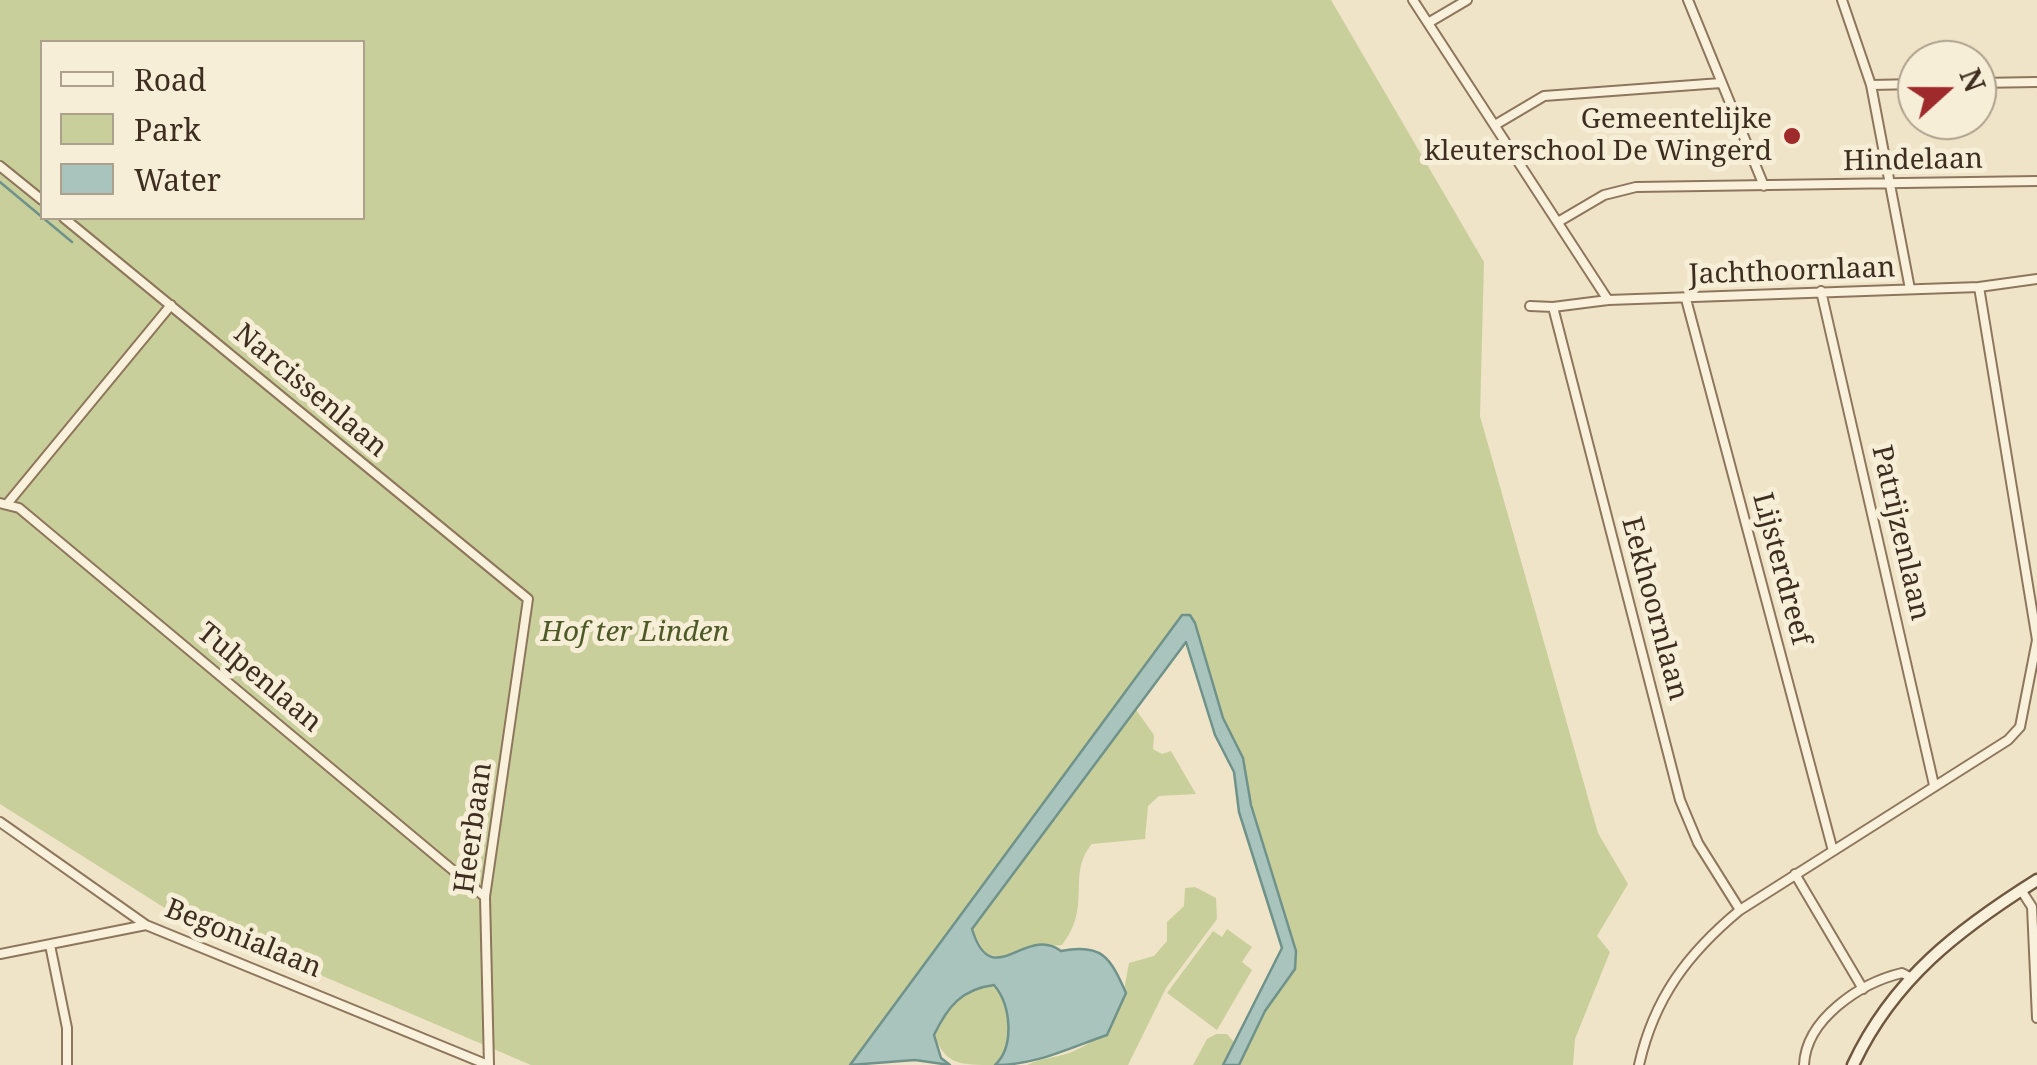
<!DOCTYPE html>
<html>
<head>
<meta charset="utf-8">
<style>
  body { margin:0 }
  #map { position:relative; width:2037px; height:1065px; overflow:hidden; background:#f0e4c8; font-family:"Noto Serif",serif }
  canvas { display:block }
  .legend { position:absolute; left:40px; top:40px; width:325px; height:180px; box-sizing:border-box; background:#f7eed8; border:2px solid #ada18e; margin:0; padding:12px 18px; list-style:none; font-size:30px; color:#3d2e20 }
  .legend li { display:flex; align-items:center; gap:20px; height:50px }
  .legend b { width:50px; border:2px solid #ada18e }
  .north { position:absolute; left:1897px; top:40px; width:100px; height:100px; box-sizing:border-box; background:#f7eed8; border:2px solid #ada18e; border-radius:50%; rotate:69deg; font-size:28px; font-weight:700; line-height:40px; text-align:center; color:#3d2e20 }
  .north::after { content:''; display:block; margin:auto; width:35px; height:45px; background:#9e2a2b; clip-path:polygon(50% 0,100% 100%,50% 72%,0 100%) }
</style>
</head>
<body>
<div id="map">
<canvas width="2037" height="1065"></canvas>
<ul class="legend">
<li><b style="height:12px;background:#faf1dc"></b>Road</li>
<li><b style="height:28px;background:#c9cf9b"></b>Park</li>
<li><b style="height:28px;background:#a9c4bc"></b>Water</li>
</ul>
<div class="north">N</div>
</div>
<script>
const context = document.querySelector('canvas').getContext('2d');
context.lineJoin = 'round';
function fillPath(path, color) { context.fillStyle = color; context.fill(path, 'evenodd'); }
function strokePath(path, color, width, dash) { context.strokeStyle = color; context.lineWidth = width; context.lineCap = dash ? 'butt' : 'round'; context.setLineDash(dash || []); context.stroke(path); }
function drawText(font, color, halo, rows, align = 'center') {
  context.font = font + ' "Noto Serif",serif'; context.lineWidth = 10; context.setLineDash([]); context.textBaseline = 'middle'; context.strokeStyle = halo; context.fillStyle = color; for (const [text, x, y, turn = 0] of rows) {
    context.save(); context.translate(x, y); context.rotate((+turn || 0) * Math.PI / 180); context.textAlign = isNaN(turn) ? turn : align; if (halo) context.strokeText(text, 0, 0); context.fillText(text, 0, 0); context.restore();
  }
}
fillPath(new Path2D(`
  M0,0H1331L1484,262L1480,416L1598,833L1628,884L1597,936L1610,952L1575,1039L1573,1065H1239L1265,1011L1295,969L1296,951L1251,805L1243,758L1223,718L1195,623L1186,614L850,1065H531L168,910L0,804ZM42,42H362V218H42Z
  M1134,707L1154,735L1153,749L1162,754L1171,751L1196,794L1159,796L1148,806L1145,839L1092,844C1066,874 1093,906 1062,945L1021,949L1006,958L985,954L972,929Z
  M1195,887L1216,898L1217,919L1166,988L1128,1065H1027C1041,1057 1059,1058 1074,1051C1121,1030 1120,1010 1129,963L1154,956L1167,941V922L1184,906L1185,888Z
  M1227,929L1252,947L1242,962L1252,970L1217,1030L1167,993L1213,931L1222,937Z
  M995,985C1010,1006 1015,1045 995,1065C959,1065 946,1065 934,1035C949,1006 962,989 995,985Z
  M1216,1034H1227L1234,1042L1223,1065H1193L1207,1039Z`), '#c9cf9b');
const water = new Path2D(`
  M1182,615H1190L1195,623L1223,718L1243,758L1251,805L1296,951L1295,969L1265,1011L1239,1065H1223L1282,948L1239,812L1234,772L1215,735L1186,642L972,929C992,994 1025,924 1061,951C1102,943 1110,957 1126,993L1107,1035C1069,1048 1037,1065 995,1065C1015,1046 1011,1005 994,985C962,989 948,1006 934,1035L941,1058L950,1065L915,1060L850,1065Z`);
fillPath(water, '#a9c4bc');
strokePath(water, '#6f938a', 2.5);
strokePath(new Path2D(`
  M0,182L72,242`), '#6f938a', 2.5);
const minor = new Path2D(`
  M1413,0L1608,300
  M1688,0L1764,186
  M1842,0L1871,85L1910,289
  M1428,23L1467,0
  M1977,83L2037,82
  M1871,85L1917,84
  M1495,125L1544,96L1721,83
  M0,166L42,200
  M64,218L528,599L485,897L489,1065
  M1558,222L1604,195L1636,187L2037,181
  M1821,291L1934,785
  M1686,299L1833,851
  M1530,306L1553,307
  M0,503L19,508L485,897
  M7,504L171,305
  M0,822L146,925L488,1065
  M1795,874L1863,989
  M2021,890L2032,907L2037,1018
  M1740,910L1698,843L1680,800L1553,307L1608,300L1979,287L2037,279
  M50,945L67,1028V1065
  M0,954L146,925
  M1639,1065C1654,998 1688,953 1740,910L2008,740L2020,727L2037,640L1979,287
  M1804,1065C1806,1019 1860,983 1902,973L1910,977`);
const secondary = new Path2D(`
  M1853,1065C1893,979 1959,929 2037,880`);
strokePath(minor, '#8d765c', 12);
strokePath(secondary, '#6f573f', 15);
strokePath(minor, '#faf1dc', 8);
strokePath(secondary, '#faf1dc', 10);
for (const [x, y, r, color] of [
  [1792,136,10,"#9e2a2b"]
]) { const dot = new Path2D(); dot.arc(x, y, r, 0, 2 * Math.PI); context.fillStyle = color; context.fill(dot); strokePath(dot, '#f7eed8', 4); }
drawText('28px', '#3d2e20', '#f7eed8', [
  ["Gemeentelijke",1772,120],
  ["kleuterschool De Wingerd",1772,152]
], 'right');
drawText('28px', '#3d2e20', '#f7eed8', [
  ["Hindelaan",1913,161,-1],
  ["Jachthoornlaan",1792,272,-2],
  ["Narcissenlaan",310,391,40],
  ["Patrijzenlaan",1900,533,77],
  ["Lijsterdreef",1781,569,75],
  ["Eekhoornlaan",1654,609,75],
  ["Tulpenlaan",259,678,40],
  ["Heerbaan",474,828,-82],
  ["Begonialaan",243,939,22]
]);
drawText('italic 28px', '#4d5a26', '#f7eed8', [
  ["Hof ter Linden",635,633]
]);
</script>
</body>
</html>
